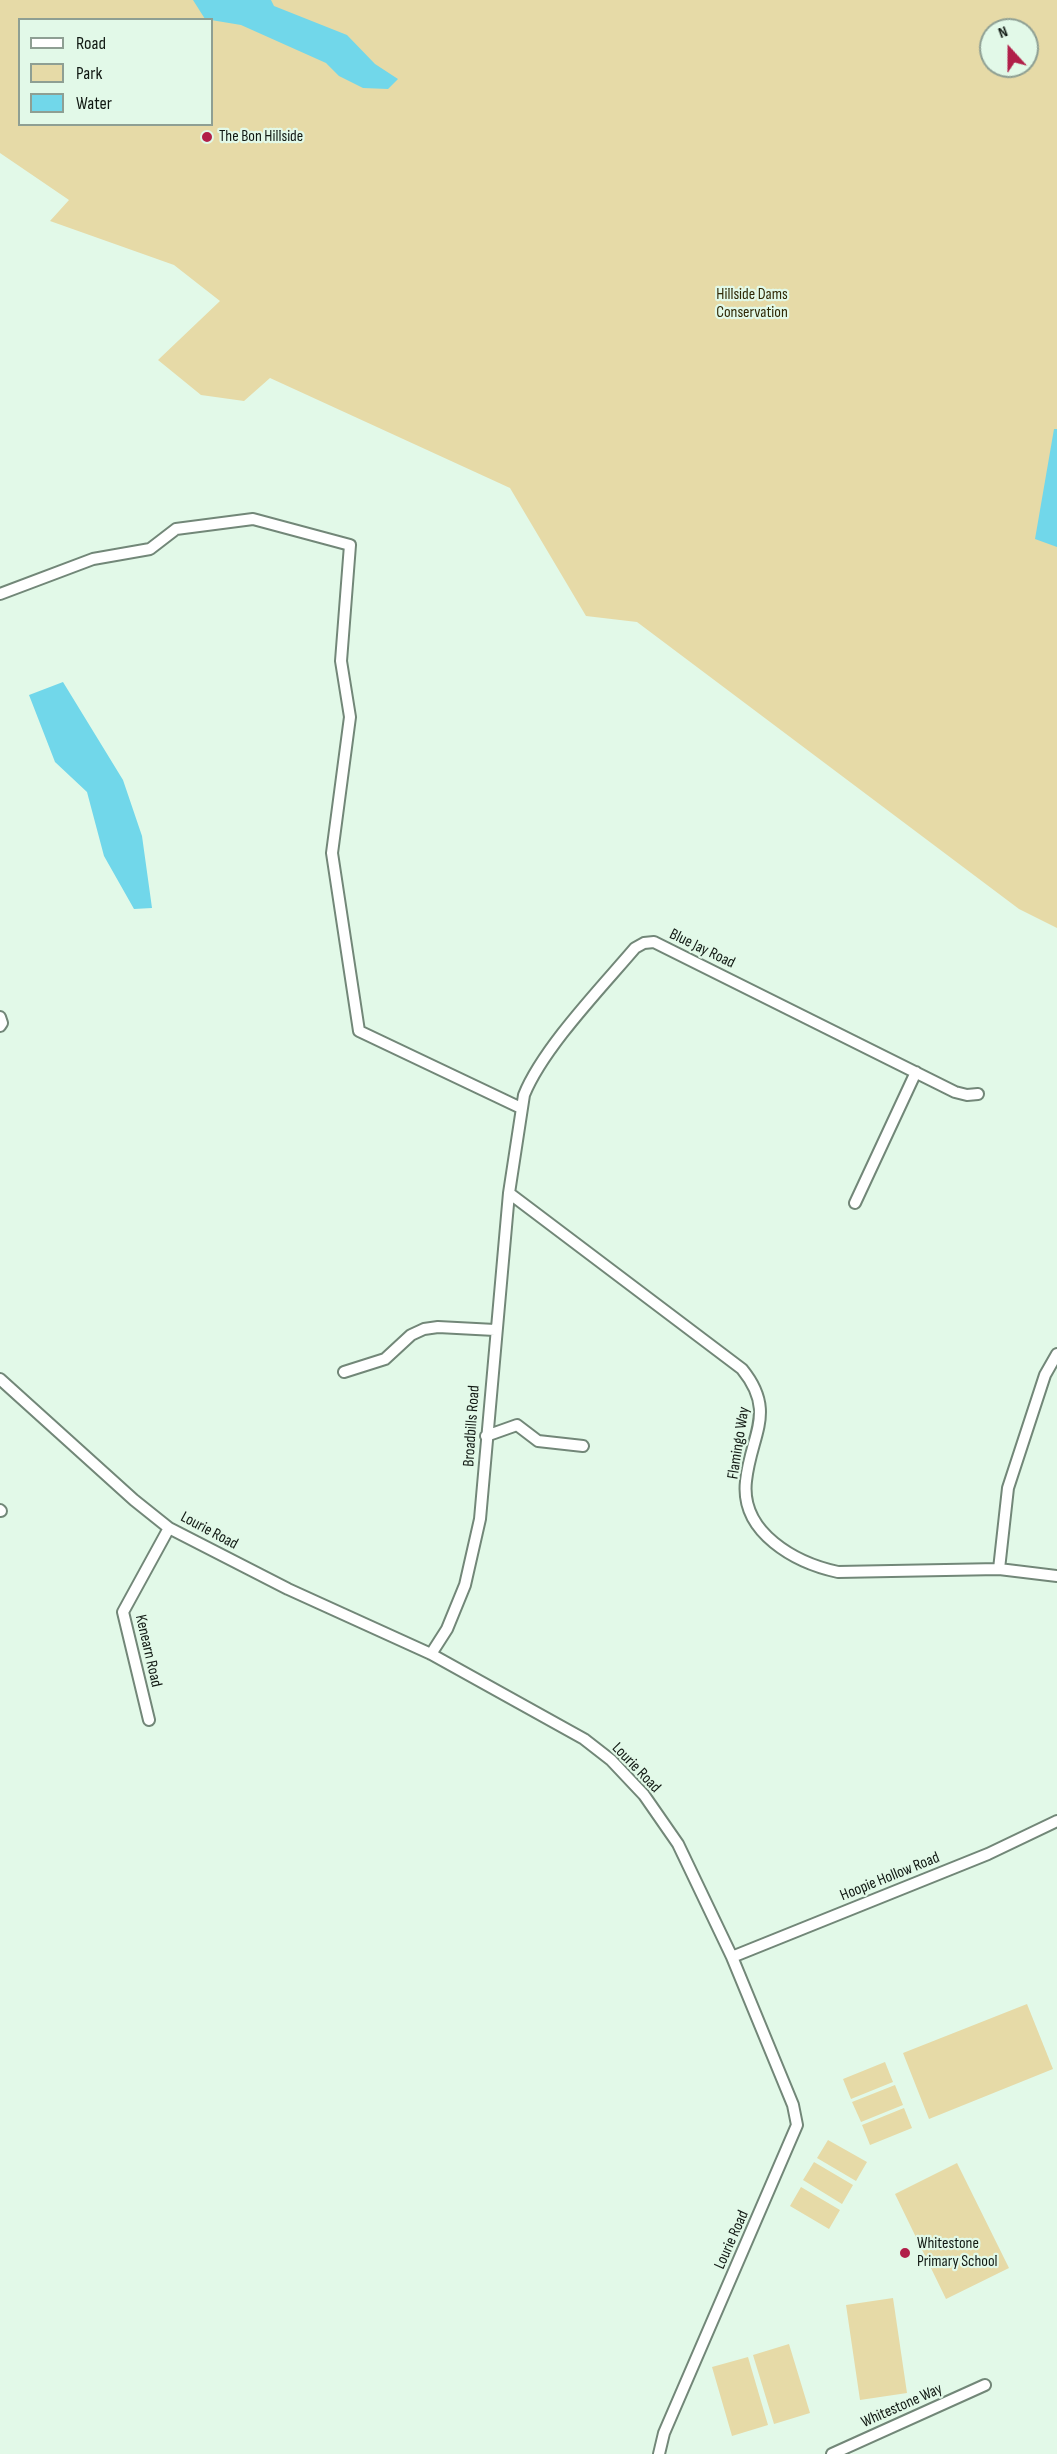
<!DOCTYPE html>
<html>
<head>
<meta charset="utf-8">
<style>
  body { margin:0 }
  #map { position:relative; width:1057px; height:2454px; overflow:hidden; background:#e2f9e8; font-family:"Sofia Sans Condensed",sans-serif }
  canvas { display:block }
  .legend { position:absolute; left:18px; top:18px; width:195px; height:108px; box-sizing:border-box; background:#e2f9e8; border:2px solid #8e9f93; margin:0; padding:8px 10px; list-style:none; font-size:18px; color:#111913 }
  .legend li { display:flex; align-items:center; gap:12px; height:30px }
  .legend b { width:30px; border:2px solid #8e9f93 }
  .north { position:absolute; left:979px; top:18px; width:60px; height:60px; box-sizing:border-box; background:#e2f9e8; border:2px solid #8e9f93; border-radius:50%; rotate:339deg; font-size:16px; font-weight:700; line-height:24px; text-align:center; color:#111913 }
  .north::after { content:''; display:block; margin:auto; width:21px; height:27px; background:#b11f49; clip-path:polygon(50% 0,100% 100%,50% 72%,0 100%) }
</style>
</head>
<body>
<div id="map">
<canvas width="1057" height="2454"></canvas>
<ul class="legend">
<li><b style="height:8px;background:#fff"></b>Road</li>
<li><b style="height:16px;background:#e6daa7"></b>Park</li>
<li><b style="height:16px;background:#71d7ea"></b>Water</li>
</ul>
<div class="north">N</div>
</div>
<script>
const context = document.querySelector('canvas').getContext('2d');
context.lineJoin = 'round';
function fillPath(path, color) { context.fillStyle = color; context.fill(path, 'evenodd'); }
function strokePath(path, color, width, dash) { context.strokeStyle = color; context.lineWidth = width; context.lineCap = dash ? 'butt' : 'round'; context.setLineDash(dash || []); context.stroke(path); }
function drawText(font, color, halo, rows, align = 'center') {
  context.font = font + ' "Sofia Sans Condensed",sans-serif'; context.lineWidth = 4.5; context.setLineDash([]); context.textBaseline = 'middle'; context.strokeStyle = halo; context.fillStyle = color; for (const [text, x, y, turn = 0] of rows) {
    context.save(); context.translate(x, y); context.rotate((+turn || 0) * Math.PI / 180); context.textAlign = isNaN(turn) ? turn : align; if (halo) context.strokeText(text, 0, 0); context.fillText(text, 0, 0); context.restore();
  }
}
fillPath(new Path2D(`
  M0,0H1057V928L1019,909L637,622L586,616L510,488L270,378L244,401L201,395L158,360L220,301L174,265L50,221L69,200L0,153ZM20,20H212V124H20ZM991,30H1027V66H991Z
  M1027,2004L1053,2069L929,2119L903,2053Z
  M885,2062L893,2082L851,2099L843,2079Z
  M895,2085L903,2105L861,2122L852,2102Z
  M904,2108L912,2128L870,2145L862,2125Z
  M828,2140L867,2162L856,2181L817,2158Z
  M814,2162L853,2185L842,2204L803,2180Z
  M957,2163L1009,2268L946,2299L895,2194Z
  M801,2187L840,2210L829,2229L790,2206Z
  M893,2298L907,2393L860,2400L846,2305Z
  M789,2344L810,2413L774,2424L753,2355Z
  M748,2357L768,2425L732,2436L712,2367Z`), '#e6daa7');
fillPath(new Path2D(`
  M193,0H271L274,6L347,35L375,64L398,79L388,89L363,88L339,76L326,63L241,25L205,19Z
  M1054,429H1057V547L1035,539Z
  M63,682L123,780L142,836L152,908L134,909L104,856L87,792L55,762L29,695Z`), '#71d7ea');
const street = new Path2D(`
  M0,594L93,559L150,549L176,529L253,519L350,545L341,661L350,717L332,853L359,1031L521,1108
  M0,1017L2,1023L0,1026
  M509,1193L742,1369C777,1412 751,1434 746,1481C740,1533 796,1563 838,1572L999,1569
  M855,1203L916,1072
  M1057,1354L1045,1375L1008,1488L999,1569L1057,1576
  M344,1372L385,1359L411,1335L424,1329L438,1327L495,1330
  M0,1379L134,1500L169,1528L288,1589L431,1654L584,1739L611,1760L644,1795L678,1844L732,1957L793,2105L797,2125L664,2433L659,2454
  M486,1436L517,1425L538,1441L583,1446
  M0,1510L1,1511
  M431,1654L447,1629L465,1585L480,1519L509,1193L524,1095C543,1048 601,988 635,948L644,943L654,942L955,1092L967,1095L978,1094
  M149,1720L123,1612L169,1528
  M732,1957L988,1854L1057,1821
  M832,2454L985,2385`);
strokePath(street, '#728778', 14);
strokePath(street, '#fff', 10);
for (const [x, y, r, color] of [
  [207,137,6,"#b11f49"],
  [905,2253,6,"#b11f49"]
]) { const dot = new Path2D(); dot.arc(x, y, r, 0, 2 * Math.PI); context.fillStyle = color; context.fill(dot); strokePath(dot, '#e2f9e8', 2); }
drawText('16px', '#111913', '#e2f9e8', [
  ["The Bon Hillside",219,137],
  ["Whitestone",917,2244],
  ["Primary School",917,2262]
], 'left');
drawText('16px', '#302906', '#e2f9e8', [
  ["Hillside Dams",752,295],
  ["Conservation",752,313]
]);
drawText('16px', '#111913', '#e2f9e8', [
  ["Blue Jay Road",702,949,26],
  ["Broadbills Road",472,1426,-86],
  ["Flamingo Way",739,1443,-81],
  ["Lourie Road",209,1531,28],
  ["Kenearn Road",148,1651,77],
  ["Lourie Road",636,1768,46],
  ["Hoopie Hollow Road",890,1877,-22],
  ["Lourie Road",732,2240,-66],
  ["Whitestone Way",902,2406,-24]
]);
</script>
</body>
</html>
